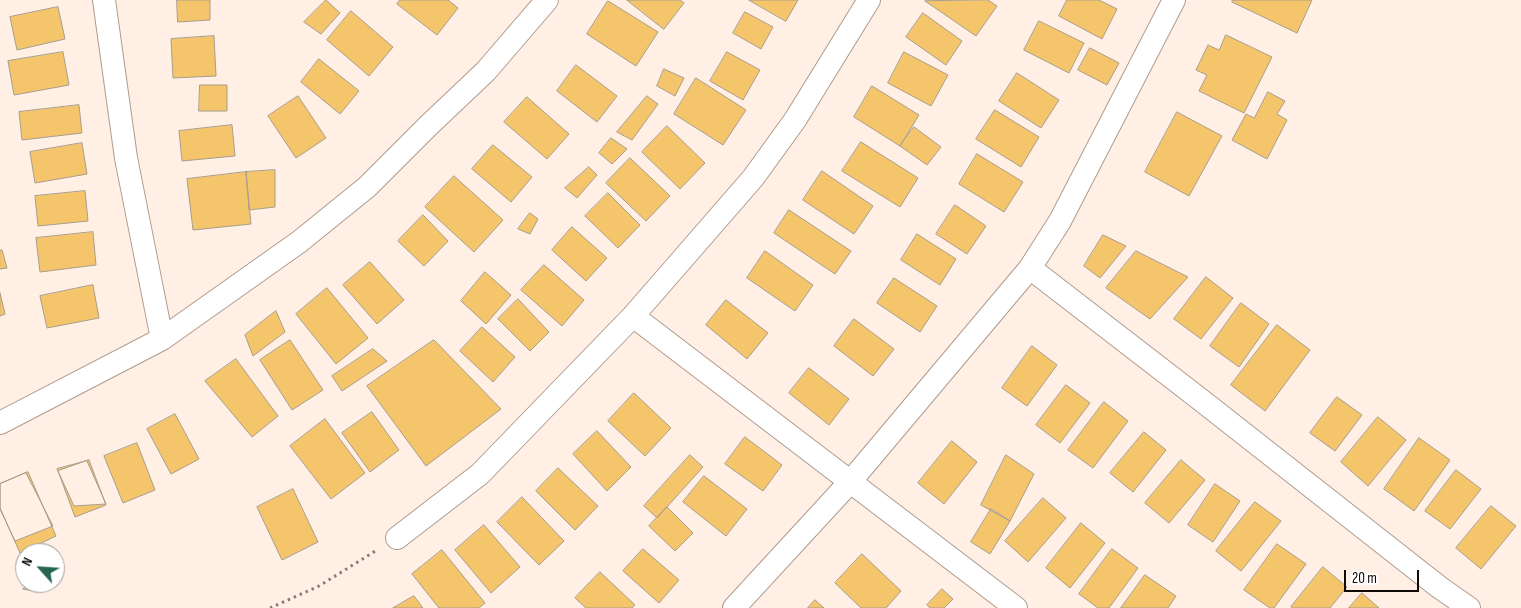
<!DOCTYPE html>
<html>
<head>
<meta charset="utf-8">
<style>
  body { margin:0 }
  #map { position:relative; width:1521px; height:608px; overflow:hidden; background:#ffefe4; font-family:"Sofia Sans Condensed",sans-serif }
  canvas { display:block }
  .north { position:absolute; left:15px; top:543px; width:50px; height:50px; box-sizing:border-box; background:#fff; border:1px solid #9f9d9b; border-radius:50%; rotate:296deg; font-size:14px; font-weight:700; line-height:20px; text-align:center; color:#100a06 }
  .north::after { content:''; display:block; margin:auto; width:18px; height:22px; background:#256552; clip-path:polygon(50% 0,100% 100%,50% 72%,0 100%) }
  .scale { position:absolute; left:1344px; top:570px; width:75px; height:22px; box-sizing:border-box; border:2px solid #100a06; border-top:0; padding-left:6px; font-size:15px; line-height:18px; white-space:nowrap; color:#100a06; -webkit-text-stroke:4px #fff; paint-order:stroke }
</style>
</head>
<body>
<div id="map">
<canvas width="1521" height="608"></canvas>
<div class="north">N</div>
<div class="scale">20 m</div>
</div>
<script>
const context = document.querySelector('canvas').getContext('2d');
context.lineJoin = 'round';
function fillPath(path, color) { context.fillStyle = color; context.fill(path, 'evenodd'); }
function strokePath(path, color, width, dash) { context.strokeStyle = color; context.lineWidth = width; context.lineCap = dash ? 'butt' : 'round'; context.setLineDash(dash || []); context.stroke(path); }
const building = new Path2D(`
  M177,0H210V20L178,22Z
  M326,0L340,13L321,34L304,22Z
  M400,0H448L458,8L437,35L397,4Z
  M627,0H680L684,3L664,29Z
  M749,0H798L786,21Z
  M988,0L997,6L976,36L925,1Z
  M1067,0H1099L1117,9L1102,39L1059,16Z
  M1233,0H1312L1297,33L1232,2Z
  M608,1L658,32L636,66L587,34Z
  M58,7L65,39L17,50L10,17Z
  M351,11L393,47L369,76L327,40Z
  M745,12L773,27L761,49L733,33Z
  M923,13L962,41L946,65L906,37Z
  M1039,21L1084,43L1069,73L1024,50Z
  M1226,35L1272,57L1244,113L1199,91L1207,75L1196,70L1208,45L1219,50Z
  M214,36L216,76L173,78L171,39Z
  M1090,48L1119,63L1107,85L1078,70Z
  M63,52L69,85L14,95L8,61Z
  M727,52L760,70L743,100L710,81Z
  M904,52L948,75L931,106L888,83Z
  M319,59L359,91L340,114L301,82Z
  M576,65L617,96L597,122L557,91Z
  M664,69L684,78L675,96L657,86Z
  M1017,73L1059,100L1041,128L999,101Z
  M696,78L746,110L723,145L674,114Z
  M200,85H227V111H199Z
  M872,86L919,115L900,146L854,117Z
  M1268,92L1285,101L1277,114L1287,120L1267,159L1232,140L1246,114L1254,118Z
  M298,96L326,138L296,158L268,116Z
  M647,96L658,104L632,140L617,132Z
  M527,97L569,134L547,159L504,122Z
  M79,105L82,133L22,140L19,112Z
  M995,110L1039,137L1021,167L976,139Z
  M1177,112L1222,136L1189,196L1145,172Z
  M232,125L235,156L182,161L179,131Z
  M667,126L705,163L680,189L642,152Z
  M914,127L941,147L927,165L900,146Z
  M611,138L627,149L612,164L599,153Z
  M861,142L918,178L900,207L842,171Z
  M82,143L87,174L35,183L30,152Z
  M493,145L532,177L511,202L472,169Z
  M977,154L1023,182L1004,212L959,184Z
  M630,158L670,196L646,221L606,183Z
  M589,167L597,175L577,198L565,188Z
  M275,170V207L249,210L246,172Z
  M822,171L873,206L854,234L803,200Z
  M246,172L251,224L193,230L187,179Z
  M454,176L503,220L474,252L425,207Z
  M85,191L88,221L38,226L35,196Z
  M608,193L640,225L618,248L585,216Z
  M955,205L986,226L967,254L936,234Z
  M789,210L851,251L835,274L774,233Z
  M530,213L538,219L530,234L518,229Z
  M423,215L448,241L424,266L398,241Z
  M572,227L607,258L586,281L552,250Z
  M93,232L96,265L40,272L36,238Z
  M917,234L956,259L940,285L901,260Z
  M1103,235L1126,246L1100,278L1084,266Z
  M0,250H2L7,268L0,269Z
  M765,251L813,285L795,311L747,278Z
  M1136,251L1188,277L1150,319L1106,288Z
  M370,262L404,300L377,324L343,285Z
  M544,265L584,300L562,326L521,290Z
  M485,272L511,295L486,324L461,301Z
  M1206,277L1233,298L1201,339L1174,319Z
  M894,278L937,306L920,332L877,303Z
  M93,285L99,318L47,328L40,296Z
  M327,288L368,338L336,364L296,314Z
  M0,293L5,314L0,316Z
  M518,299L549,332L530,351L498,319Z
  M726,300L768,333L747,359L706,325Z
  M1241,303L1269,324L1239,367L1210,346Z
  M276,311L285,332L253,356L245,335Z
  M854,319L894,349L873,376L834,346Z
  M1277,325L1310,350L1265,411L1231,385Z
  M482,327L515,357L493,382L460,351Z
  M290,340L323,390L292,410L260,360Z
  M434,340L501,409L426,466L367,386Z
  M1032,346L1057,365L1027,406L1002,388Z
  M373,349L387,361L342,391L332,376Z
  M236,359L278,416L252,437L205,381Z
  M809,368L849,399L829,425L789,393Z
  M1066,385L1090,403L1060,443L1036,425Z
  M634,393L671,428L645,456L608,421Z
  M1337,397L1362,415L1335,451L1310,433Z
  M1104,402L1128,421L1093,468L1068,450Z
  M372,412L399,450L370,472L342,433Z
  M175,414L199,459L171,474L147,429Z
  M1378,417L1406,440L1368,486L1341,462Z
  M325,419L365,473L331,499L290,446Z
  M597,431L631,467L607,491L573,454Z
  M1144,432L1166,450L1133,492L1110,473Z
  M745,437L782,465L763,491L725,464Z
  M1419,438L1450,460L1414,511L1384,489Z
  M952,441L977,462L944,504L918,483Z
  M137,443L155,490L123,503L104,456Z
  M690,455L703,467L657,518L644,506Z
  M1006,455L1034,474L1010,521L981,505Z
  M89,460L106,505L75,517L58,471Z
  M1181,460L1205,480L1169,523L1145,503Z
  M87,461L106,504L74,506L57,469Z
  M558,468L598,506L575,530L536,491Z
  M1456,470L1481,489L1450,529L1425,511Z
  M28,472L56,536L20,553L0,508V484Z
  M26,473L53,526L15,541L0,509V484Z
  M704,476L747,509L726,536L683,502Z
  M1215,484L1240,501L1213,542L1188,525Z
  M293,489L318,542L282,560L257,507Z
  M522,497L564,541L539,565L497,522Z
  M1043,498L1066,518L1028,562L1005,541Z
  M1255,502L1281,521L1241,571L1216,551Z
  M1491,506L1516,526L1481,569L1456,548Z
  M667,507L693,533L675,551L649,526Z
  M991,509L1010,521L990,554L971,542Z
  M1081,523L1105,543L1070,588L1046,568Z
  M484,525L520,567L491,593L455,550Z
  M1277,544L1306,564L1274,608H1270L1244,590Z
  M643,549L679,580L659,603L623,571Z
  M1112,549L1138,568L1109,608H1098L1079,594Z
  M442,550L485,603L479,608H439L412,574Z
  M862,554L901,591L886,608H861L835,583Z
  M1323,567L1347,587L1330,608H1292L1291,607Z
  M600,572L635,605L632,608H586L575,598Z
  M1145,575L1176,596L1168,608H1121Z
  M33,583H34L41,592L23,589Z
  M942,589L953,599L944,608H930L927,605Z
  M1362,593L1379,608H1349Z
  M414,596L423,608H393Z
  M815,600L824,608H808Z`);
fillPath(building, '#f5c56c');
strokePath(building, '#a89d8b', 1);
const street = new Path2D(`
  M104,0L126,158L162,339
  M1030,268L1201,400L1439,587L1469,608
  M633,316L1016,608
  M0,423L162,339L299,242L367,187L428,126L486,71L547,0
  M397,538L480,474L633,316L753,178L795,120L869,0
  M734,608L850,482L1030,268L1060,221L1174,0`);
strokePath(street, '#ae9c8e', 24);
strokePath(new Path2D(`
  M270,608L319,586L377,550`), '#897e77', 3, [2.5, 4]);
strokePath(street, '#fff', 22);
</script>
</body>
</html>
